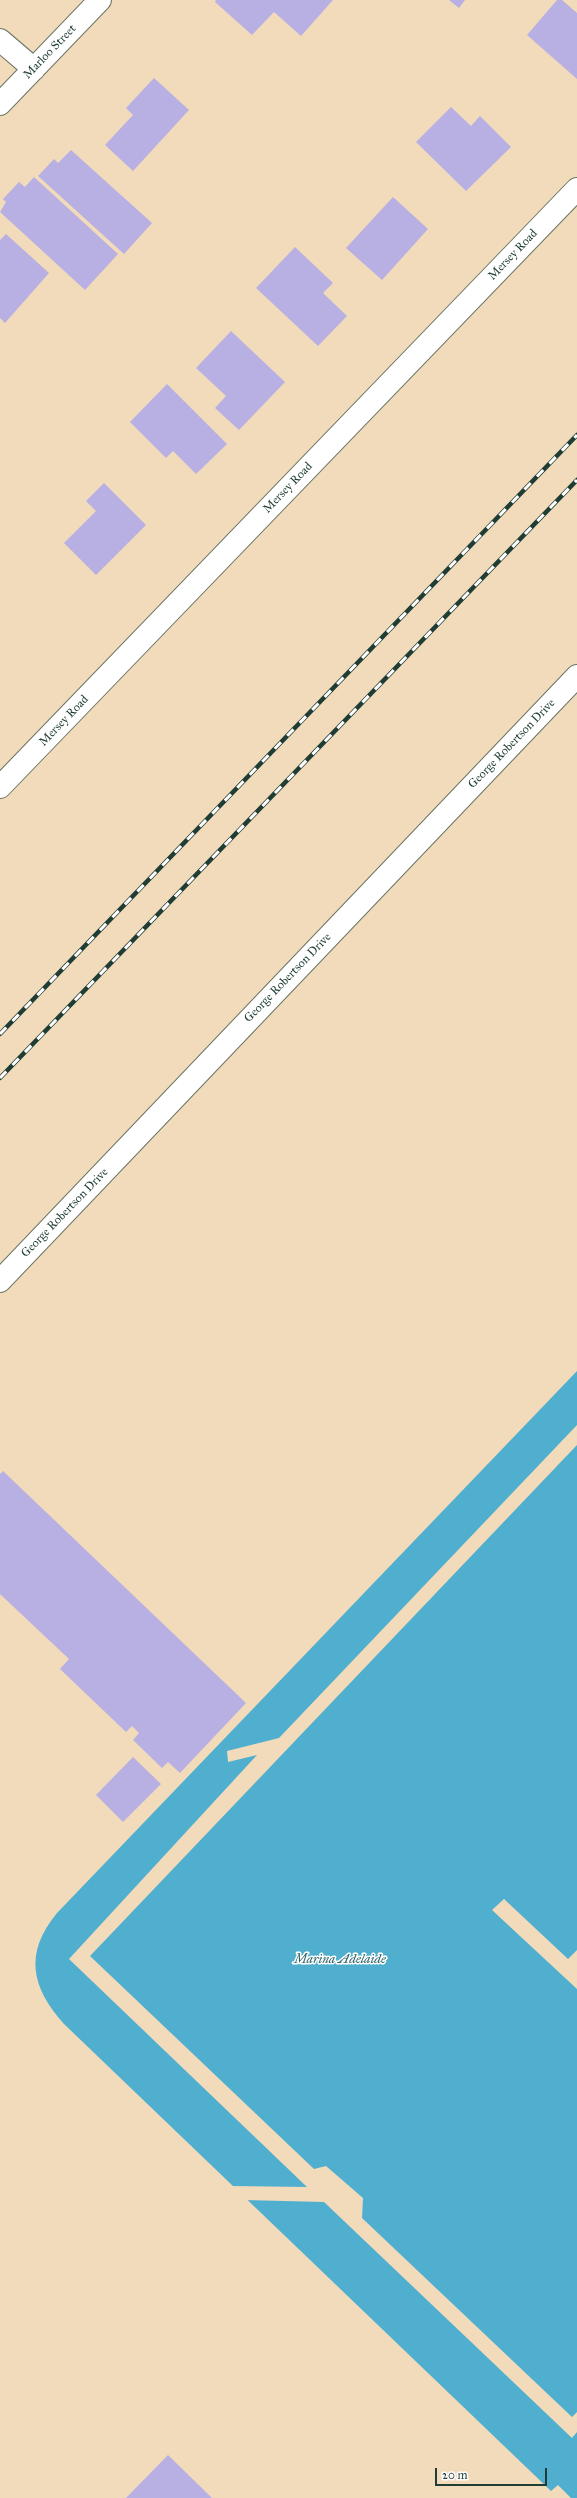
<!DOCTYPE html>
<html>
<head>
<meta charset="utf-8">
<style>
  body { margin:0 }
  #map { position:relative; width:577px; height:2498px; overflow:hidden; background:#f2dbbb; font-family:"IM FELL Great Primer",serif }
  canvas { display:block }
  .scale { position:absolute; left:435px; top:2468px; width:112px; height:18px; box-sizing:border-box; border:2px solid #1f3d34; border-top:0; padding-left:5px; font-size:12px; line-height:14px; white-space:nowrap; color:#1f3d34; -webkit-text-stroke:3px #fff; paint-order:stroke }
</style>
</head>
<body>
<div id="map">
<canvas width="577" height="2498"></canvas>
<div class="scale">20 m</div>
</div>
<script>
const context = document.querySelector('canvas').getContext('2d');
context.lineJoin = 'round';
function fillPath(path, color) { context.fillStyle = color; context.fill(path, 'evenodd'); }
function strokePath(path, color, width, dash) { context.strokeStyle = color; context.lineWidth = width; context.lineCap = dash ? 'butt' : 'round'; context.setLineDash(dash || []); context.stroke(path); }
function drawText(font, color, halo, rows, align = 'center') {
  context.font = font + ' "IM FELL Great Primer",serif'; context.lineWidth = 3; context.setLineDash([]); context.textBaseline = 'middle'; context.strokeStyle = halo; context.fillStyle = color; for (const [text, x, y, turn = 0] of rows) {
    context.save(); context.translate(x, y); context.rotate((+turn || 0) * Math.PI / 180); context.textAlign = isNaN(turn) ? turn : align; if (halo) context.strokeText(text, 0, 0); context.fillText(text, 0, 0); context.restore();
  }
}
fillPath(new Path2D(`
  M577,1371V2498H571L558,2485L551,2491L64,2024C31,1987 24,1953 57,1913Z`), '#50afcf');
fillPath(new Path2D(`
  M577,1425V1445L90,1956L314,2169L326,2166L363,2198L362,2218L572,2417L577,2412V2432L572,2438L324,2202L244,2200L230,2186L307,2187L69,1959L257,1755L228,1762L227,1751L279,1738Z
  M504,1899L568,1959L577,1950V1989L492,1910Z`), '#f2dbbb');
fillPath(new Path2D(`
  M216,0H333L301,36L274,12L252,35L215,2Z
  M449,0H465L459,8Z
  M557,0H562L577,13V79L527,35Z
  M154,78L189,110L133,171L105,145L133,115L126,108Z
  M451,107L471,126L480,116L511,147L466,191L416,142Z
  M71,150L152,223L124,254L38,176L54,159L58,163Z
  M34,177L118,254L85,290L0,212L6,202L3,199L19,182L25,187Z
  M393,197L428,229L382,280L346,248Z
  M6,234L49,273L5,323L0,318V240Z
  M295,247L333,283L323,293L347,316L318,346L256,288Z
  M231,331L285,382L239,430L215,408L226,396L196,368Z
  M167,384L227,444L196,474L173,451L166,458L130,422Z
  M104,483L146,525L96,575L64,543L96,511L86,501Z
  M3,1471L246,1703L180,1773L168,1762L162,1768L133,1740L139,1733L132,1726L126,1732L60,1669L69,1659L0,1594V1474Z
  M133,1757L161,1784L123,1822L96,1795Z
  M168,2455L212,2498H126Z`), '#b8afe2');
const minor = new Path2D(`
  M0,40L34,69
  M0,104L100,0
  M0,787L577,189
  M0,1281L577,676`);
strokePath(minor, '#697463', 24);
strokePath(minor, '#fff', 22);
const rail = new Path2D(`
  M0,1034L577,435
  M0,1078L577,480`);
strokePath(rail, '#1f3d34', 4.5);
strokePath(rail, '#fff', 3, [9]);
drawText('12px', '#1f3d34', '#fff', [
  ["Marloo Street",50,52,-46],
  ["Mersey Road",513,255,-46],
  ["Mersey Road",288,488,-46],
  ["Mersey Road",64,721,-46],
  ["George Robertson Drive",512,744,-46],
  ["George Robertson Drive",288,978,-46],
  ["George Robertson Drive",65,1213,-46]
]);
drawText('italic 13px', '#30656a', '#fff', [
  ["Marina Adelaide",340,1960]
]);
</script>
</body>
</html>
